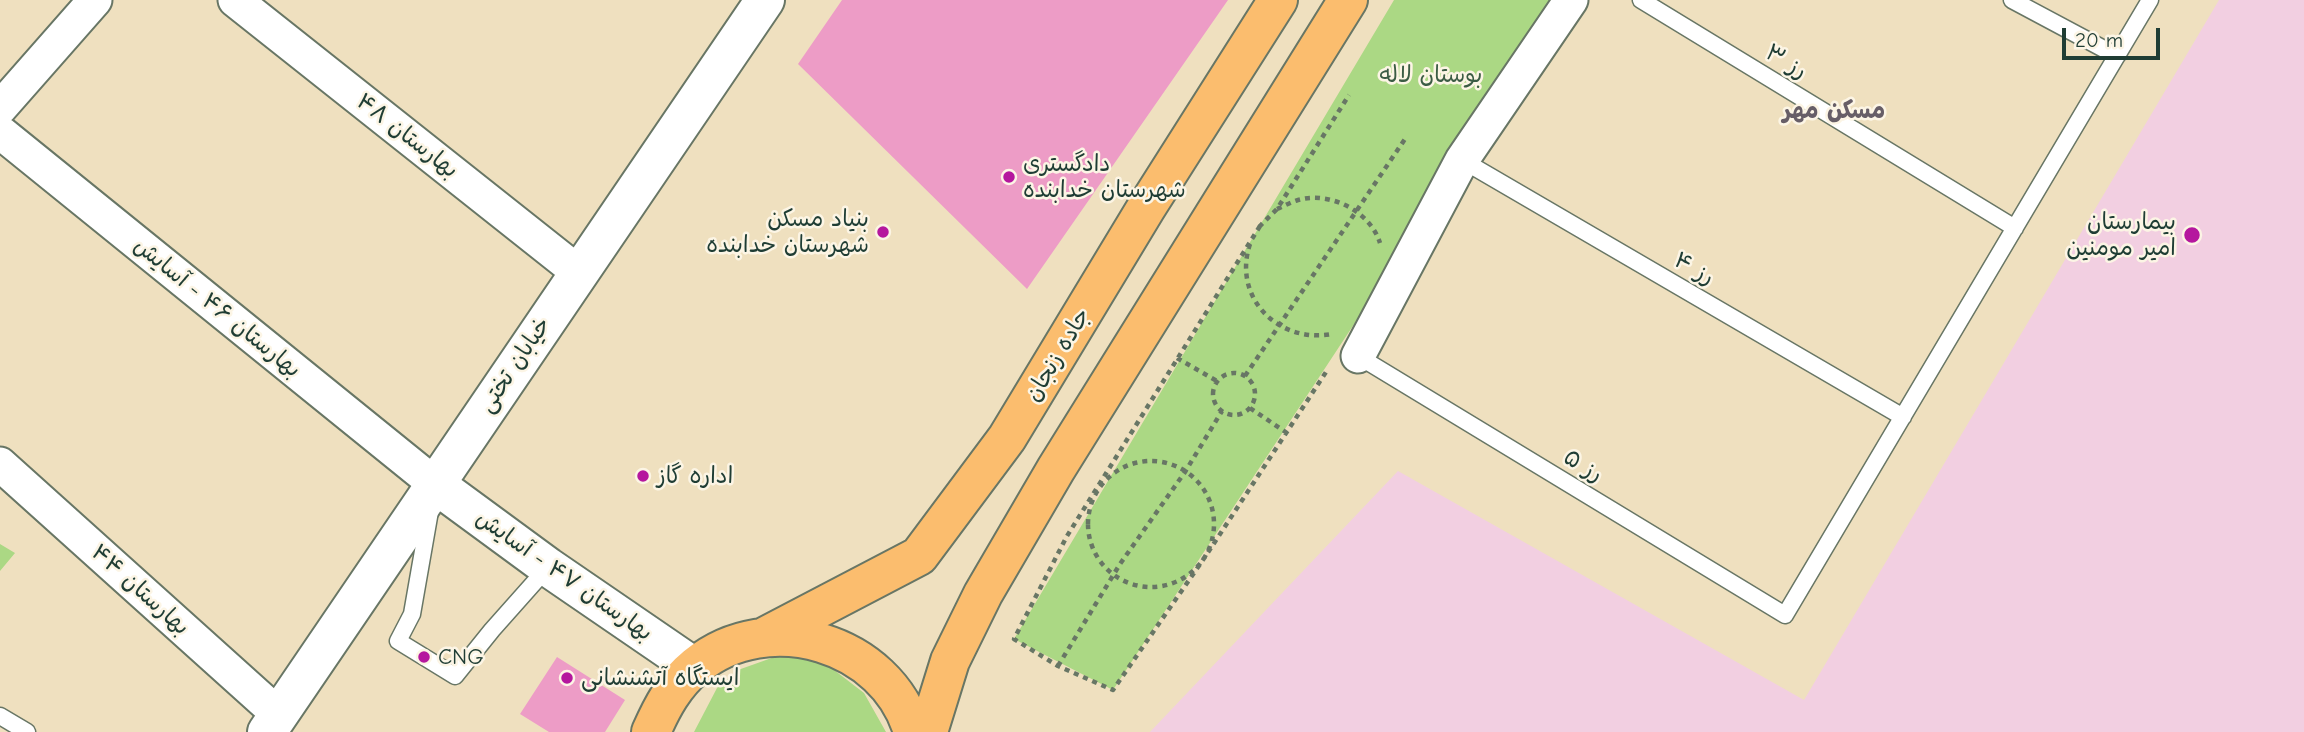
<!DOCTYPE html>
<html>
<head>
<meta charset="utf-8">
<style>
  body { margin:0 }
  #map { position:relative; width:2304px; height:732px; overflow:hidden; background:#efe0bf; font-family:"Comic Neue",sans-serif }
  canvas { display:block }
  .scale { position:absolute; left:2062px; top:28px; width:98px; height:32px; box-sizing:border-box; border:4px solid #1f3d34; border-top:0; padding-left:9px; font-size:21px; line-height:24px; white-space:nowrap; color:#1f3d34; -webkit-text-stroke:5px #fcf5e5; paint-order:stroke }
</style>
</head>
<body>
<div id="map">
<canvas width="2304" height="732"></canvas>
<div class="scale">20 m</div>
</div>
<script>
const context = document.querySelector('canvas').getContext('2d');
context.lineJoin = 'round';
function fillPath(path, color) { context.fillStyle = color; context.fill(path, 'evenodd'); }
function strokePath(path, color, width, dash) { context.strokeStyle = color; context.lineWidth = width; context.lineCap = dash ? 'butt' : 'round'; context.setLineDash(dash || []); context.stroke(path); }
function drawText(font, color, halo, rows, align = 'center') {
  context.font = font + ' "Comic Neue","Playpen Sans Arabic",sans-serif'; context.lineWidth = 5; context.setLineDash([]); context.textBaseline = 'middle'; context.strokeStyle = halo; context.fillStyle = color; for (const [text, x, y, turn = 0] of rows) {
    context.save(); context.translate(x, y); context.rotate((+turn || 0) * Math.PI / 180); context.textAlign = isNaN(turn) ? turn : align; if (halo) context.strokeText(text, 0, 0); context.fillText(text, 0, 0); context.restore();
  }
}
fillPath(new Path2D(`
  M2219,0H2304V732H1150L1398,471L1804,700Z`), '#f2cfe1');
fillPath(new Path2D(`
  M1394,0H1561L1451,177L1113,690L1014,639Z
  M0,544L15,553L0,571Z
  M780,655L825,663L864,693L886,732H694L717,688L738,670Z`), '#abd884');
fillPath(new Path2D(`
  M842,0H1228L1027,289L798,64Z
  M557,657L625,700L605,732H549L520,714Z`), '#ed9cc6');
const service = new Path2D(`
  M1641,0L2015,228
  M2012,0L2117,56
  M1462,160L1903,417
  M1358,356L1785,615L2150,0
  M430,511L412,614L398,641L455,676L492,630L548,567
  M0,716L27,732`);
const minor = new Path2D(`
  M235,0L578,272
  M0,108L95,0
  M0,132L435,484
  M1358,356L1462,160L1571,0
  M0,464L279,715`);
const tertiary = new Path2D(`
  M435,484L548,567L694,667
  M267,732L765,0`);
const primary = new Path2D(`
  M766,636L919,556L1007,438L1146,208L1278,0
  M651,732C662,707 674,684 696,666C768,607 887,642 913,732
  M928,732L950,661L983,594L1056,469L1348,0`);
strokePath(service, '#687665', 19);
strokePath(minor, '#687665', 37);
strokePath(tertiary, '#687665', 42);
strokePath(primary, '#687665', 42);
strokePath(new Path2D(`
  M1277,209C1284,206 1291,202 1298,200C1330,191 1370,211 1380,243
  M1260,226L1067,536L1014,639L1058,666L1113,690L1205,557L1328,369
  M1259,227L1277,209L1349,95
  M1250,244C1232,297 1278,344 1332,334
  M1177,358L1217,381
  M1213 394a21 21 0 1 1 42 0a21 21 0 1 1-42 0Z
  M1245,376L1405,139
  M1250,408L1287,433
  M1088 524a63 63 0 1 1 126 0a63 63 0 1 1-126 0Z
  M1058,666L1120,564L1185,472L1222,411`), '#687665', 4.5, [5, 5]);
strokePath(service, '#fff', 16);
strokePath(minor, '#fff', 33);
strokePath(tertiary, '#fff', 38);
strokePath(primary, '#fbbd6e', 38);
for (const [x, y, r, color] of [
  [1009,177,7,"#b5179e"],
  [883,232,7,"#b5179e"],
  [2192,235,9,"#b5179e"],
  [643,476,7,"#b5179e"],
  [424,657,7,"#b5179e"],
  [567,678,7,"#b5179e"]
]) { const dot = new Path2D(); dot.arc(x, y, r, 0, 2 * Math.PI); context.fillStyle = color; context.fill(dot); strokePath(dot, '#fcf5e5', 2.5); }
drawText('23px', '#1f3d34', '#fcf5e5', [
  ["رز ۳",1786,62,31],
  ["بهارستان ۴۸",407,136,38],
  ["رز ۴",1694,269,30],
  ["بهارستان ۴۶ - آسایش",217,308,39],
  ["جاده زنجان",1058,355,-59],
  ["خیابان تختی",515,365,-56],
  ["رز ۵",1583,466,31],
  ["بهارستان ۴۷ - آسایش",564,576,35],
  ["بهارستان ۴۴",140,590,42]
]);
drawText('23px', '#3b5c44', '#fcf5e5', [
  ["بوستان لاله",1431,75]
]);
drawText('23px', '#1f3d34', '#fcf5e5', [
  ["دادگستری",1023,164],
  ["شهرستان خدابنده",1023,190],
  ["بنیاد مسکن",869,219,"right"],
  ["شهرستان خدابنده",869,245,"right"],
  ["بیمارستان",2176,222,"right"],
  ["امیر مومنین",2176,248,"right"],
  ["اداره گاز",657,476],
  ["CNG",438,657],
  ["ایستگاه آتشنشانی",581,678]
], 'left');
drawText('bold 24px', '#675e67', '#fcf5e5', [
  ["مسکن مهر",1834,111]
]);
</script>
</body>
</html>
